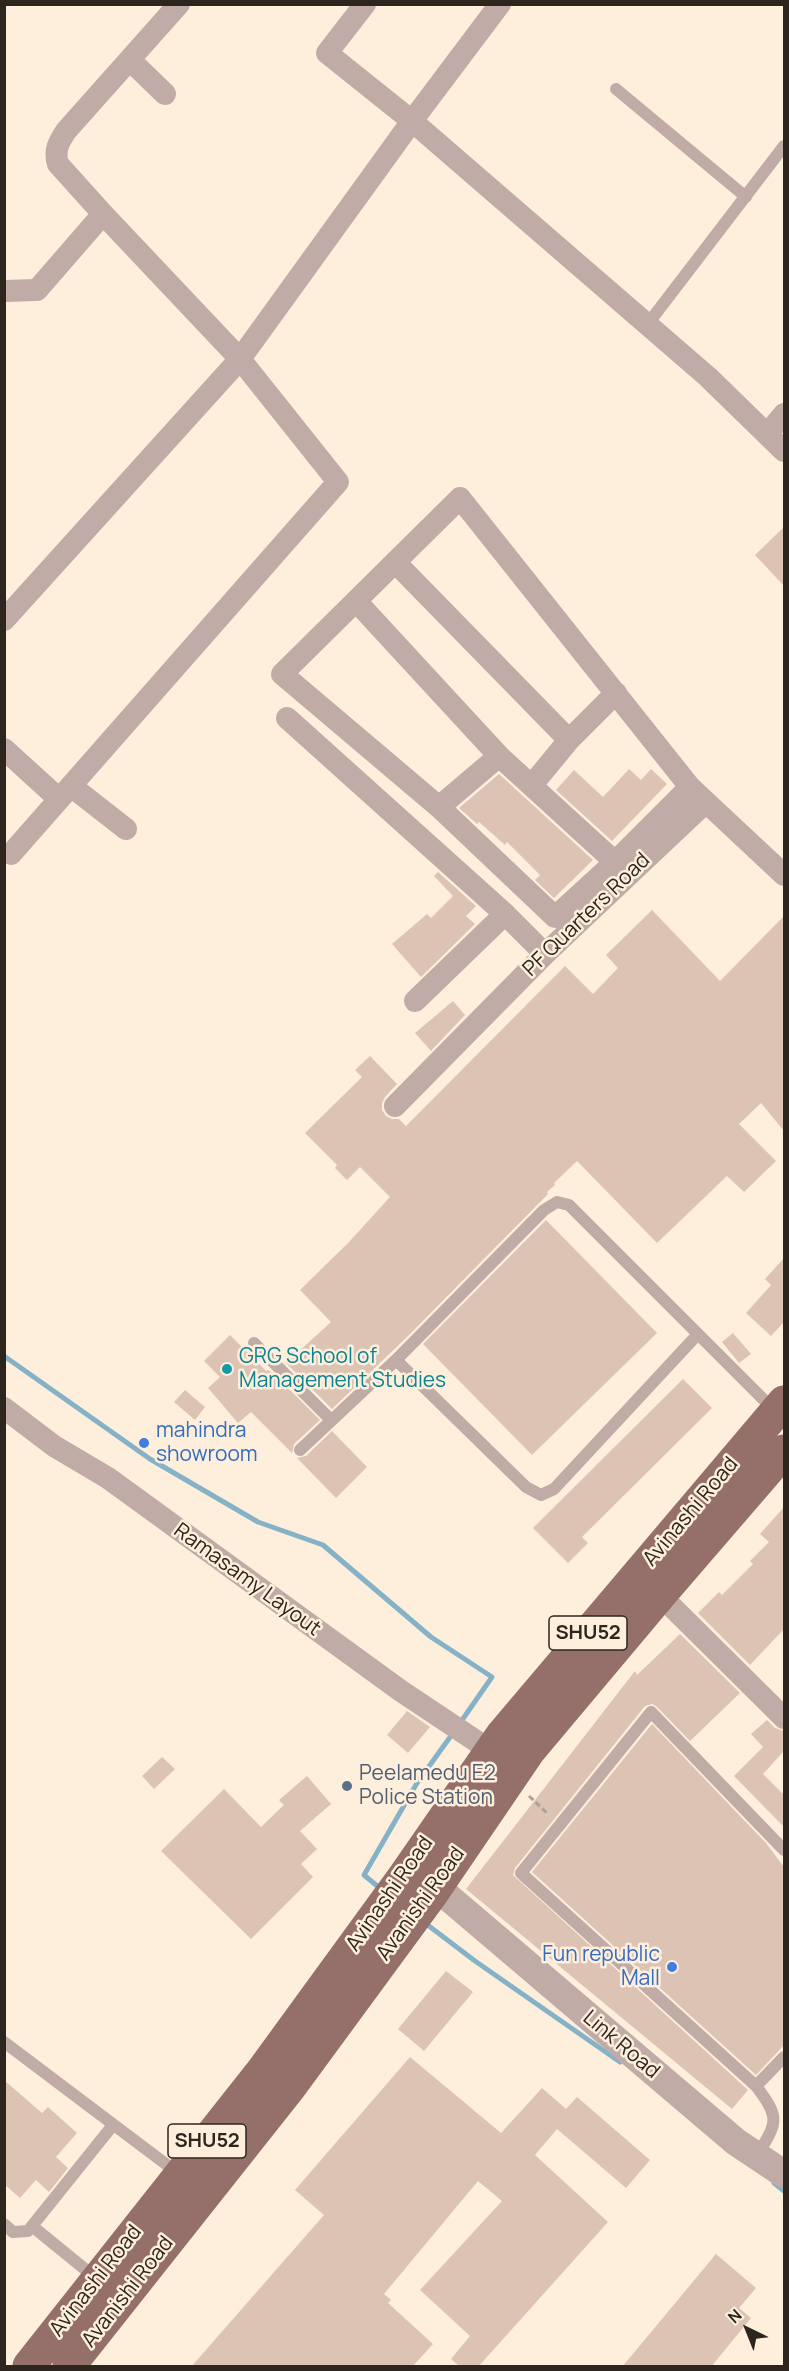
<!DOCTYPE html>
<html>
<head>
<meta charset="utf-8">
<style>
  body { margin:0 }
  #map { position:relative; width:789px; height:2371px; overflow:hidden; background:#feefdd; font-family:Manrope,sans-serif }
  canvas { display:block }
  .frame { position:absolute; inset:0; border:6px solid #2d261e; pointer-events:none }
  .north { position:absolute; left:717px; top:2299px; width:60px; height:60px; -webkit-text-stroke:4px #feefdd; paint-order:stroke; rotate:317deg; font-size:16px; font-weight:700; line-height:24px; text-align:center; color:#2d261e }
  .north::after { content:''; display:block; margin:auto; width:21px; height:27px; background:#2d261e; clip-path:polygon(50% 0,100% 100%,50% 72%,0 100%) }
</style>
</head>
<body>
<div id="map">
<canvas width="789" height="2371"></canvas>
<div class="frame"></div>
<div class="north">N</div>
</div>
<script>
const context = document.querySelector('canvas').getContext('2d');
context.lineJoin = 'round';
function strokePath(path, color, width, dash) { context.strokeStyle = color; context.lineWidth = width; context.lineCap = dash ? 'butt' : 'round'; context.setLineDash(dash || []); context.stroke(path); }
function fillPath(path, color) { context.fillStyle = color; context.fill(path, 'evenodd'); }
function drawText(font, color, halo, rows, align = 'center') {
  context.font = font + ' Manrope,sans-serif'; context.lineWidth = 5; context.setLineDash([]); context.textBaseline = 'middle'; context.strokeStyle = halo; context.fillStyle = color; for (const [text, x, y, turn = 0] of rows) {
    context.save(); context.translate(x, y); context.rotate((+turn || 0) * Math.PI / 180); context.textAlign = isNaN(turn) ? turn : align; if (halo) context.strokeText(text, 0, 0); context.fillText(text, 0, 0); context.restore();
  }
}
strokePath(new Path2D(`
  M4,1356L150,1459L258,1522L323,1545L431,1637L492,1677L460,1723
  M382,1890L364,1875L417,1783L453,1733
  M425,1923L475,1961L620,2062
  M774,2183L784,2191`), '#85b2c7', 5);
fillPath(new Path2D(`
  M784,527V586L755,555Z
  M629,769L641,780L651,769L667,784L612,841L556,790L574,770L603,797Z
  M499,774L593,860L554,898L535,880L540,875L507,842L505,845L479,822L477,824L459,808Z
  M438,872L476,906L466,916L475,924L421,977L392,944L427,914L431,918L453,896L434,876Z
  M652,910L720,981L784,916V1131L761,1103L739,1124L776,1161L744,1192L727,1176L657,1243L577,1161L554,1183L555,1185L547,1192L548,1194L409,1335L332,1409L286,1363L331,1322L300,1290L349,1242L390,1197L360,1167L347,1180L335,1168L337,1165L305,1133L362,1077L355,1070L370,1056L397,1084L385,1097L382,1103V1110L386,1116L392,1119H399L406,1126L565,966L593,994L618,968L606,955Z
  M453,1001L465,1015L431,1051L415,1033Z
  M546,1220L657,1333L532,1455L423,1344Z
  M784,1258V1322L771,1336L746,1313L771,1285L765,1279Z
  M733,1333L751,1354L739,1363L722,1342Z
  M230,1335L266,1371L268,1370L274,1374L320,1420L294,1444L292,1453L251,1412L238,1423L208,1388L220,1377L204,1361Z
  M683,1379L712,1408L582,1537L588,1543L568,1563L533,1528Z
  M185,1390L205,1407L195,1420L174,1402Z
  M332,1431L367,1467L336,1498L297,1458L306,1456Z
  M784,1507V1629L750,1665L698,1613L719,1592L722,1595L753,1564L750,1561L769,1542L760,1534Z
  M680,1634L740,1693L690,1741L656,1706L652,1704L645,1706L515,1868L513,1875L748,2090L732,2109L466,1889L635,1671L637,1675Z
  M407,1711L430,1727L408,1753L387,1735Z
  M767,1720L775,1728L784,1731V1751L763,1774L784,1795V1827L734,1776L763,1747L751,1734Z
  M652,1724L766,1843L784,1867V2045L756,2075L532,1872Z
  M162,1757L175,1769L154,1789L142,1776Z
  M307,1776L331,1804L300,1831L317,1849L301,1864L313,1877L251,1939L161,1851L224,1789L261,1827L284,1805L279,1800Z
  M446,1971L473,1992L424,2051L398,2029Z
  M410,2057L501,2133L542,2088L566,2109L577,2097L650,2160L626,2188L557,2129L535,2155L608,2222L478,2367H460L451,2359L470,2336L420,2290L502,2201L478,2181L384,2294L391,2300L388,2303L433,2344L412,2367H191L324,2215L295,2190Z
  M4,2080L42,2113L48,2107L77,2133L56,2157L68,2168L49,2192L36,2180L20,2198L4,2184Z
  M716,2254L756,2288L739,2308L751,2318L711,2367H622Z`), '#dcc3b3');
strokePath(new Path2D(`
  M529,1796L548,1814`), '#aea294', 3, [6, 3]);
strokePath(new Path2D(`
  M616,89L746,197
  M647,325L784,146
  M254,1343L331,1420
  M396,1360L526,1487L541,1495L554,1489L698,1334
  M300,1450L396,1360L544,1210L557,1202L569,1205L775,1411
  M4,2042L179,2174
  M756,2086L784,2057
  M757,2156C777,2122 781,2119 756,2086L521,1873L651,1712L784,1850
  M4,2224L13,2232L28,2231L113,2125
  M32,2226L97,2279`), '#c0aba6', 12);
strokePath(new Path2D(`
  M365,4L327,53L412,121L500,4
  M130,60L165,94
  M103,214L58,164C54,151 58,143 66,131L179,4
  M4,291L37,290L103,214L240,359L412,121L708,377L784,451
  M767,434L784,414
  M395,562L569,740
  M356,601L499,756L615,862
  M4,620L240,359L338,482L11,854
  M287,718L505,914L545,954
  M4,749L59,799
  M532,785L569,740L616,693
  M71,786L126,829
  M690,787L615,862L555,917L439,807L282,674L460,498L690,787L706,802
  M439,807L499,756
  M415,1001L505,914
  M395,1106L545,954L706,802L784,875
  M4,1408L54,1446L108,1478L401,1691L491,1751
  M660,1595L784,1718`), '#c0aba6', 22);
strokePath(new Path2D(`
  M435,1886L736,2142L784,2174`), '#c0aba6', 28);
strokePath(new Path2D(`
  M29,2366L263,2070L405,1875L502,1735L784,1402
  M69,2366L290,2087L431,1895L529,1751L660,1595L784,1451`), '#956f69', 33);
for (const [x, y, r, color] of [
  [227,1369,6,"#0f9aa8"],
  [144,1443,6,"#3f7fe0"],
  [347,1786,6,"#5c6f8a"],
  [672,1967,6,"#3f7fe0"]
]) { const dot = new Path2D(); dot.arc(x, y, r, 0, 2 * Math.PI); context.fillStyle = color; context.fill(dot); strokePath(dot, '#feefdd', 2); }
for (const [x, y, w] of [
  [588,1633,78],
  [207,2141,78]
]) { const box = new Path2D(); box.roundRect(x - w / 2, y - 17, w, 34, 4.5); context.fillStyle = '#feefdd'; context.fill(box); strokePath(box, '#2d261e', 1.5); }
drawText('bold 20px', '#2d261e', null, [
  ["SHU52",588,1633],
  ["SHU52",207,2141]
]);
drawText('21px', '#2d261e', '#feefdd', [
  ["PF Quarters Road",587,915,-44],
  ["Avinashi Road",691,1512,-50],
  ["Ramasamy Layout",247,1580,36],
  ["Avinashi Road",390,1894,-55],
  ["Avanishi Road",421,1904,-54],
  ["Link Road",621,2045,40],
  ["Avinashi Road",96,2281,-52],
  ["Avanishi Road",128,2292,-52]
]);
drawText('21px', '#0d838f', '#feefdd', [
  ["GRG School of",239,1357],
  ["Management Studies",239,1381]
], 'left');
drawText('21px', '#366cbe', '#feefdd', [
  ["mahindra",156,1431],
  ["showroom",156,1455],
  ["Fun republic",660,1955,"right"],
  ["Mall",660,1979,"right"]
], 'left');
drawText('21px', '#4e5e75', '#feefdd', [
  ["Peelamedu E2",359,1774],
  ["Police Station",359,1798]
], 'left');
</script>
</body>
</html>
